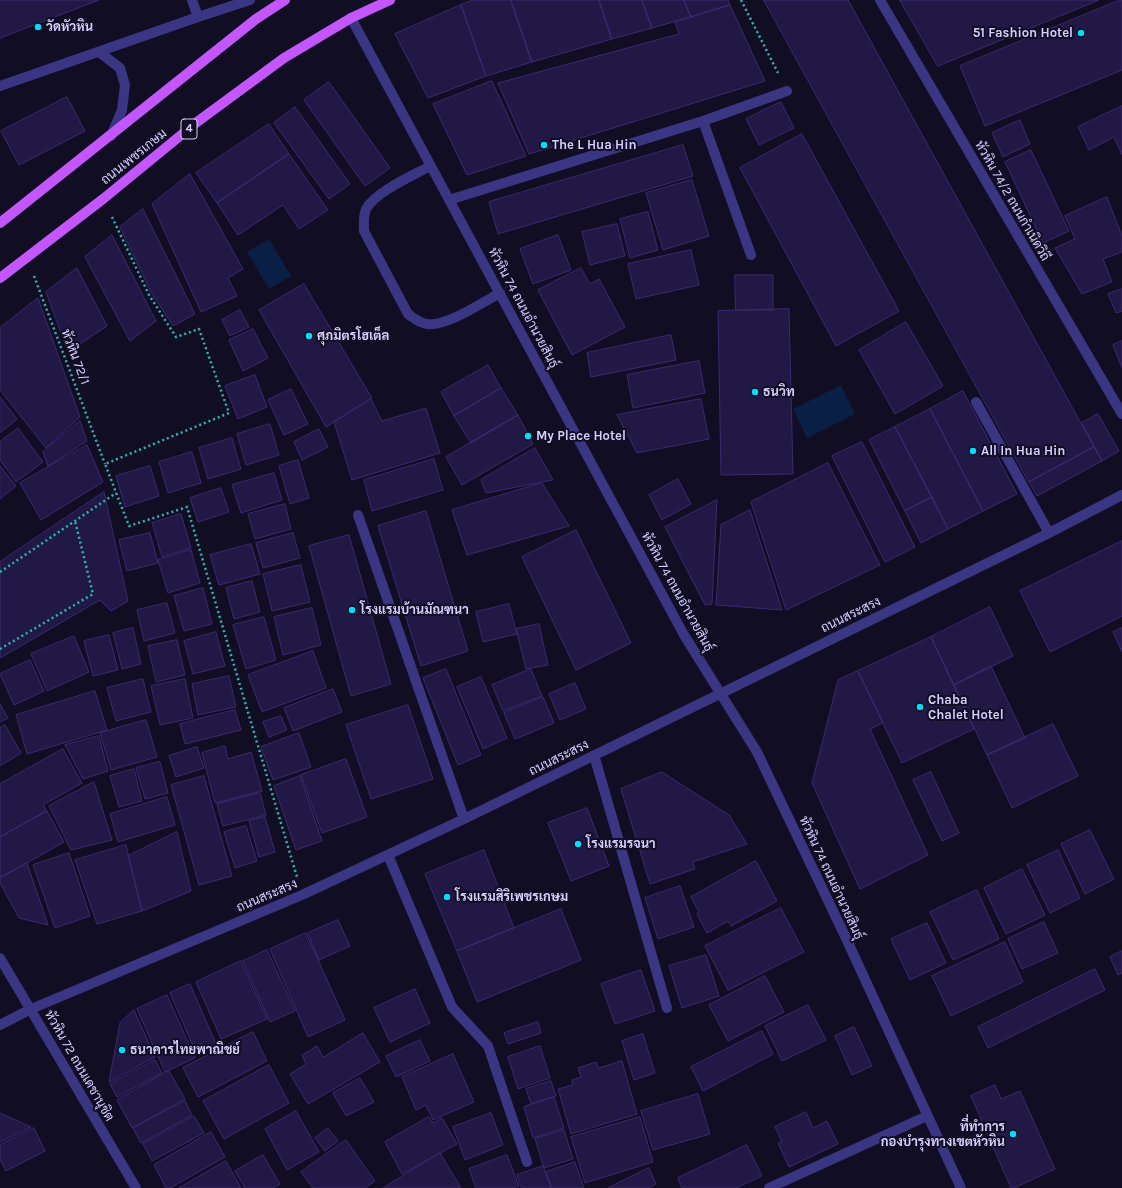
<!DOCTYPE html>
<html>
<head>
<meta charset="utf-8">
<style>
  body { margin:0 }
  canvas { display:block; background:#110d23 }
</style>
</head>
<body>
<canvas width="1122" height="1188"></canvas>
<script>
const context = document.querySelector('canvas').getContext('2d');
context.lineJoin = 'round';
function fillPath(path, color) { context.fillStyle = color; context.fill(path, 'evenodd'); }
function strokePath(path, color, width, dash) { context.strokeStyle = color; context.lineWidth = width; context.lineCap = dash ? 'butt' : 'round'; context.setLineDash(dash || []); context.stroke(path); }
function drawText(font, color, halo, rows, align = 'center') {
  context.font = font + ' Karla,Sarabun,sans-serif'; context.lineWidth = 4; context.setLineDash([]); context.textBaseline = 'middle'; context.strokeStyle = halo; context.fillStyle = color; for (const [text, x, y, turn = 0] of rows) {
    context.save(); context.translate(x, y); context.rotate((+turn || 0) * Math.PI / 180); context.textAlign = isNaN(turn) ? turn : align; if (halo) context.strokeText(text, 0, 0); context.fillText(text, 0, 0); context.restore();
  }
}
fillPath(new Path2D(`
  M269,239L291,276L269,289L247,252Z
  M841,385L855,414L807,438L793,409Z`), '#0a1f45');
const building = new Path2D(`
  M0,0H99L0,38Z
  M473,0H511L532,62L486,76L461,5Z
  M511,0H599L612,39L532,62Z
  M599,0H642L652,28L612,39Z
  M642,0H684L691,17L652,28Z
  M684,0H728L730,5L691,17Z
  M764,0H848L1094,447L1029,482Z
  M900,0H1099L938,66Z
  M1120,0H1122V70L985,126L960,66Z
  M461,5L486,76L428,98L395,34Z
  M730,5L765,81L529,154L498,83L679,34L675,22Z
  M492,81L526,156L467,175L433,104Z
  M329,82L390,168L365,186L304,100Z
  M67,97L85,131L19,165L1,131Z
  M781,102L794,128L759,145L746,119Z
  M1122,106V155L1114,137L1089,150L1078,127Z
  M295,107L350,184L329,199L274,123Z
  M1020,120L1030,144L1003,157L992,133Z
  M269,124L289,154L217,203L196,173Z
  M802,134L899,311L836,346L740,168Z
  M683,145L693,176L498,234L489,202Z
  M1031,150L1069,231L1043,243L1005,162Z
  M289,154L328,210L299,229L283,205L238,235L217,203Z
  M190,174L243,269L228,278L237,296L201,312L152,204Z
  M692,180L709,236L663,250L646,193Z
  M1107,197L1122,236V252L1103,259L1112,282L1082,294L1055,248L1075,239L1065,216Z
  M143,209L195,314L173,326L151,292L120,227Z
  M648,212L658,250L630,258L620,219Z
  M617,224L625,256L590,265L582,232Z
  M112,235L156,321L130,341L85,257Z
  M558,235L571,270L533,284L520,249Z
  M691,250L699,285L636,299L628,264Z
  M77,268L107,326L68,352L46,292Z
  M581,268L590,284L599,279L625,327L572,355L538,290Z
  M735,275H773V310H736Z
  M304,284L372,398L326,427L259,310Z
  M1122,289V311L1116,313L1108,294Z
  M38,298L80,417L46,448L0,390V328Z
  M789,309L793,474L721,475L718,311Z
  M240,310L249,327L230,336L222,320Z
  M906,322L943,386L895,414L859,350Z
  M253,329L268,358L243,371L229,340Z
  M671,335L676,360L591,377L587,353Z
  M1122,341V368L1113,345Z
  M699,361L705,393L633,408L627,375Z
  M488,365L501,388L454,416L441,392Z
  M255,375L267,407L238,419L225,386Z
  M501,388L518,415L471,443L454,416Z
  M291,389L308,424L284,435L268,400Z
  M963,391L1017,494L983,511L930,409Z
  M0,397L17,419L0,433Z
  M371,399L382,421L426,408L440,453L352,480L334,422Z
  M701,399L709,439L637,453L617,415Z
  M930,409L983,511L948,529L895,427Z
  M1098,414L1119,451L1102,461L1082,423Z
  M518,415L533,444L462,485L446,457Z
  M80,421L87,441L48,466L43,452Z
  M270,424L279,455L246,465L237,434Z
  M895,427L932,497L905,511L869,440Z
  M18,428L43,462L16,482L0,460V442Z
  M319,429L328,447L302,460L294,442Z
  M232,438L241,469L208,479L199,448Z
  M862,442L915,547L885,562L832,456Z
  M87,445L103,482L41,520L20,483Z
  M1094,447L1102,461L1037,496L1029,482Z
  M535,448L553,480L486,493L481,480Z
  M192,452L201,483L168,493L159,462Z
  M434,459L443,490L372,511L364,480Z
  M298,460L309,498L290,504L279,466Z
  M828,463L880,565L786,610L751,502Z
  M0,466L16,486L0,499Z
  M150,466L159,496L125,507L116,476Z
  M274,473L282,500L241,513L232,485Z
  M678,479L691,504L662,520L649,495Z
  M542,483L569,526L467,555L452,510Z
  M221,488L229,512L198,522L190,498Z
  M104,492L128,601L111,611L100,600L0,658V562Z
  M932,497L948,529L921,543L905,511Z
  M717,500L712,604L705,605L665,527Z
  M285,504L291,529L255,539L248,514Z
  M750,510L782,610L716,605L721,525Z
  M426,511L468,651L421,666L378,526Z
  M181,514L191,548L162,557L152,523Z
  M576,530L631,643L576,670L522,557Z
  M150,533L158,563L127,571L119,540Z
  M293,533L300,558L263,568L256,543Z
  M349,535L391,684L351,696L309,546Z
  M1122,541V616L1050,652L1020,591Z
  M251,544L260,574L219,585L210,555Z
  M191,550L200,583L168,593L158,560Z
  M301,565L310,602L272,611L263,574Z
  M252,581L260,612L234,619L226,588Z
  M203,588L212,624L184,631L174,596Z
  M167,603L175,633L144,641L137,610Z
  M509,604L517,634L483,642L476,612Z
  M990,607L1013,656L954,685L931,637Z
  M312,608L321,645L283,655L274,617Z
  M264,617L276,660L246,669L233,625Z
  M539,624L548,665L526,669L516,629Z
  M133,628L141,664L122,669L113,633Z
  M1122,628V652L1113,632Z
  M216,632L225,666L193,674L184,641Z
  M109,635L118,670L93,676L84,641Z
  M74,636L89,672L47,691L31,654Z
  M931,637L974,729L902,763L858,671Z
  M177,640L185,675L156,682L148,646Z
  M313,651L326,688L262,712L248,675Z
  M30,660L44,691L14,705L0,674Z
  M991,666L1025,738L987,755L954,685Z
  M446,669L481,755L458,765L423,678Z
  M531,669L542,696L503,711L492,685Z
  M858,671L883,723L870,729L928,855L860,889L812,783L838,680Z
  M229,676L236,707L198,715L192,684Z
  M481,677L507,738L483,749L457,687Z
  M143,679L151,712L116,721L107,688Z
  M185,679L193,718L160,725L151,686Z
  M575,683L586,709L560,720L549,694Z
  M333,689L342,712L293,731L284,708Z
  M95,691L107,730L27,754L16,715Z
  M543,697L554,723L515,739L504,713Z
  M0,704L8,718L0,722Z
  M408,705L433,779L371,799L346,725Z
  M235,710L241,730L185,744L180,724Z
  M281,716L287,730L269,737L263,722Z
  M146,720L157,757L111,770L100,733Z
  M1053,724L1078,776L1012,808L987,755Z
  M5,725L21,753L0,766V728Z
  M299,733L311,767L273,780L261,747Z
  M99,736L108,771L83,779L65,745Z
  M225,746L228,759L251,752L262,791L215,803L202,753Z
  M197,747L204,768L176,777L169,756Z
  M63,749L82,783L43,805L47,811L0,837V784Z
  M346,759L367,817L322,833L301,775Z
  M160,762L168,793L145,799L136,768Z
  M134,769L142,801L119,807L110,776Z
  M662,772L729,815L747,844L693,862L695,869L650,884L621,789Z
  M931,772L959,833L942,841L913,780Z
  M204,776L232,876L199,885L171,785Z
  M300,776L322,841L296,850L274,786Z
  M94,782L112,840L71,850L49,806Z
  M260,793L266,815L223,826L217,804Z
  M167,797L175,825L118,842L110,814Z
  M587,808L609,866L571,881L548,823Z
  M47,811L64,842L0,878V837Z
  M265,817L275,852L259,857L249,821Z
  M246,826L257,861L235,868L224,832Z
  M1090,830L1114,879L1085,894L1061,844Z
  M177,832L191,891L142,911L128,856Z
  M126,845L142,911L97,924L75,860Z
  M484,850L514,928L457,951L425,874Z
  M1058,850L1080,898L1050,913L1027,865Z
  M69,853L90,916L55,928L33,865Z
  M756,861L777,901L731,926L728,921L707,933L697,914L699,912L691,897Z
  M27,863L48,925L19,918L0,883V878Z
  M1022,869L1045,915L1006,934L984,888Z
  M680,886L694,927L658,939L645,898Z
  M977,890L999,939L953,960L930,912Z
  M781,908L804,952L728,990L705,946Z
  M561,909L581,960L477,1002L457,951Z
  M338,920L350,946L319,960L308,933Z
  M1044,922L1058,953L1022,969L1008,939Z
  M927,923L946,963L910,980L891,939Z
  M306,933L345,1020L308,1037L270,949Z
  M1005,942L1023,982L951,1016L932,976Z
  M267,950L295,1011L270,1022L243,961Z
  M1122,951V973L1118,975L1110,957Z
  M706,955L719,996L682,1008L669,966Z
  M241,961L267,1019L221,1039L196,982Z
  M1095,969L1105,990L988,1048L978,1027Z
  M641,970L655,1011L615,1024L601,984Z
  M765,976L784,1012L728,1041L709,1005Z
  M190,984L216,1044L196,1053L170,993Z
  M415,989L430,1023L390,1042L374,1008Z
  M167,995L195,1058L165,1072L137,1009Z
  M808,1005L826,1040L782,1061L765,1026Z
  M134,1010L155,1057L109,1082L120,1023Z
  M538,1022L541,1033L508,1044L504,1033Z
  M854,1027L872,1066L852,1075L835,1036Z
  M762,1031L773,1054L703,1091L691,1067Z
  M253,1032L267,1061L198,1097L183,1068Z
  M363,1033L380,1062L308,1104L290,1074L306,1064L302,1055L317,1046L323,1057Z
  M643,1034L655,1073L634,1080L622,1041Z
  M420,1040L430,1061L396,1077L386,1056Z
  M540,1046L550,1078L518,1089L508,1057Z
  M453,1054L474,1102L433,1120L426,1105L416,1110L402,1077Z
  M155,1060L162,1073L117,1097L110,1084Z
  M622,1061L637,1114L571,1134L558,1089L573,1085L572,1080L581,1077L578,1068L596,1062L598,1068Z
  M269,1065L289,1103L224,1139L203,1101Z
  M169,1071L185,1099L132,1128L117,1100Z
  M360,1078L374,1102L346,1116L333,1093Z
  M551,1081L556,1096L531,1104L526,1089Z
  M995,1085L1001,1099L1020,1091L1055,1169L1014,1188H1011L971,1096Z
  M698,1094L710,1134L653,1150L641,1111Z
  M554,1097L564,1128L533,1138L524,1107Z
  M185,1101L192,1115L141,1143L133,1128Z
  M296,1111L319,1152L287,1170L265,1129Z
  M806,1112L813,1128L827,1121L838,1144L789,1167L778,1143L782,1142L775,1127Z
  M0,1113L31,1127L0,1142Z
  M491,1113L503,1145L465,1160L453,1127Z
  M194,1116L204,1133L152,1161L143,1144Z
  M429,1117L433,1123L442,1118L457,1144L402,1174L385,1142Z
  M640,1117L653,1162L585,1183L571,1137Z
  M34,1128L45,1151L6,1171L0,1159V1145Z
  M328,1128L338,1141L325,1151L315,1138Z
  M564,1130L573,1159L544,1168L535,1139Z
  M211,1132L225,1157L170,1188H166L154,1165Z
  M346,1140L375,1181L365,1188H313L301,1172Z
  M747,1145L762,1176L736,1188H682L678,1178Z
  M440,1153L461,1188H383Z
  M263,1155L280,1184L273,1188H245L235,1171Z
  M507,1155L519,1186L513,1188H476L469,1169Z
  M226,1161L241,1188H179Z
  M575,1162L584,1188H552L546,1172Z
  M543,1166L551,1188H522L517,1175Z
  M649,1168L656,1184L648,1188H608Z`);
fillPath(building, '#221845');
strokePath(building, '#392a71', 1);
strokePath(new Path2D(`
  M741,0L778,73
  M112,217L149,295L176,337L199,329L229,413L105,464L129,526L187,507L297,877
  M34,276L105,464
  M0,572L116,493
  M0,649L93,594L75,521`), '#2ab8b2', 2.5, [2, 3]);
strokePath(new Path2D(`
  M192,0L198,17
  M880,0L1122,414
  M351,18L684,635L757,752L845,936L961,1188
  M99,52L120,68L125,85L122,110L111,136
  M0,86L198,17L250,0
  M703,121L751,255
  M430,166C414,175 375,192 366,209C363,216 364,224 364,231L408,314C414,318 419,323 427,324C446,327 483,302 500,293
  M449,200L703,121L787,91
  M976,402L1049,533
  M358,515L464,819
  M594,755L667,1008
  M388,855L452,1007L488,1046L527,1162
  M0,958L136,1188
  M0,1025L31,1009L302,895L464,819L1049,533L1122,495
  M769,1188L927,1116`), '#3b3684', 10);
strokePath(new Path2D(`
  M0,223L256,19L285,0
  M0,278L103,199L197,122L284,58L351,18L390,0`), '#c356ff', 10);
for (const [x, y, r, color] of [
  [38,27,4,"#00ddfa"],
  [1081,33,4,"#00ddfa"],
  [544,145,4,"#00ddfa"],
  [309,336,4,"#00ddfa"],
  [755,392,4,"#00ddfa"],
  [528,436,4,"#00ddfa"],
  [973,451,4,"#00ddfa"],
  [352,610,4,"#00ddfa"],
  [920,707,4,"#00ddfa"],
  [578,844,4,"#00ddfa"],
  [447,897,4,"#00ddfa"],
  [122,1050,4,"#00ddfa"],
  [1013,1134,4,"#00ddfa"]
]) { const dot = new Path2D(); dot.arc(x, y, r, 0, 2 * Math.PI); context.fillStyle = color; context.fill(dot); strokePath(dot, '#110d23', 1.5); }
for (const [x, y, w] of [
  [189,129,16]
]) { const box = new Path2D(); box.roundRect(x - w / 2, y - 10, w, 20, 3); context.fillStyle = '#110d23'; context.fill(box); strokePath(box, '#d5cfff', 1); }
drawText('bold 12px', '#d5cfff', null, [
  ["4",189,129]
]);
drawText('bold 13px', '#d5cfff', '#110d23', [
  ["วัดหัวหิน",46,27],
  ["51 Fashion Hotel",1073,33,"right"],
  ["The L Hua Hin",552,145],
  ["ศุภมิตรโฮเต็ล",317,336],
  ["ธนวิท",763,392],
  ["My Place Hotel",536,436],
  ["All In Hua Hin",981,451],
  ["โรงแรมบ้านมัณฑนา",360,610],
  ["Chaba",928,700],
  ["Chalet Hotel",928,715],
  ["โรงแรมรจนา",586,844],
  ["โรงแรมสิริเพชรเกษม",455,897],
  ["ธนาคารไทยพาณิชย์",130,1050],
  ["ที่ทำการ",1005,1127,"right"],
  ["กองบำรุงทางเขตหัวหิน",1005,1142,"right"]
], 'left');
drawText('13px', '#d5cfff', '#110d23', [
  ["ถนนเพชรเกษม",134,157,-39],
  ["หัวหิน 74/2 ถนนกำเนิดวิถี",1012,201,60],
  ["หัวหิน 74 ถนนอำนวยสินธุ์",523,308,62],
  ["หัวหิน 72/1",75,357,69],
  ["หัวหิน 74 ถนนอำนวยสินธุ์",677,592,61],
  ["ถนนสระสรง",851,615,-26],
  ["ถนนสระสรง",559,758,-26],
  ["หัวหิน 74 ถนนอำนวยสินธุ์",831,878,65],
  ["ถนนสระสรง",267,896,-23],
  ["หัวหิน 72 ถนนเดชานุชิต",79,1066,60]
]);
</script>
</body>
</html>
